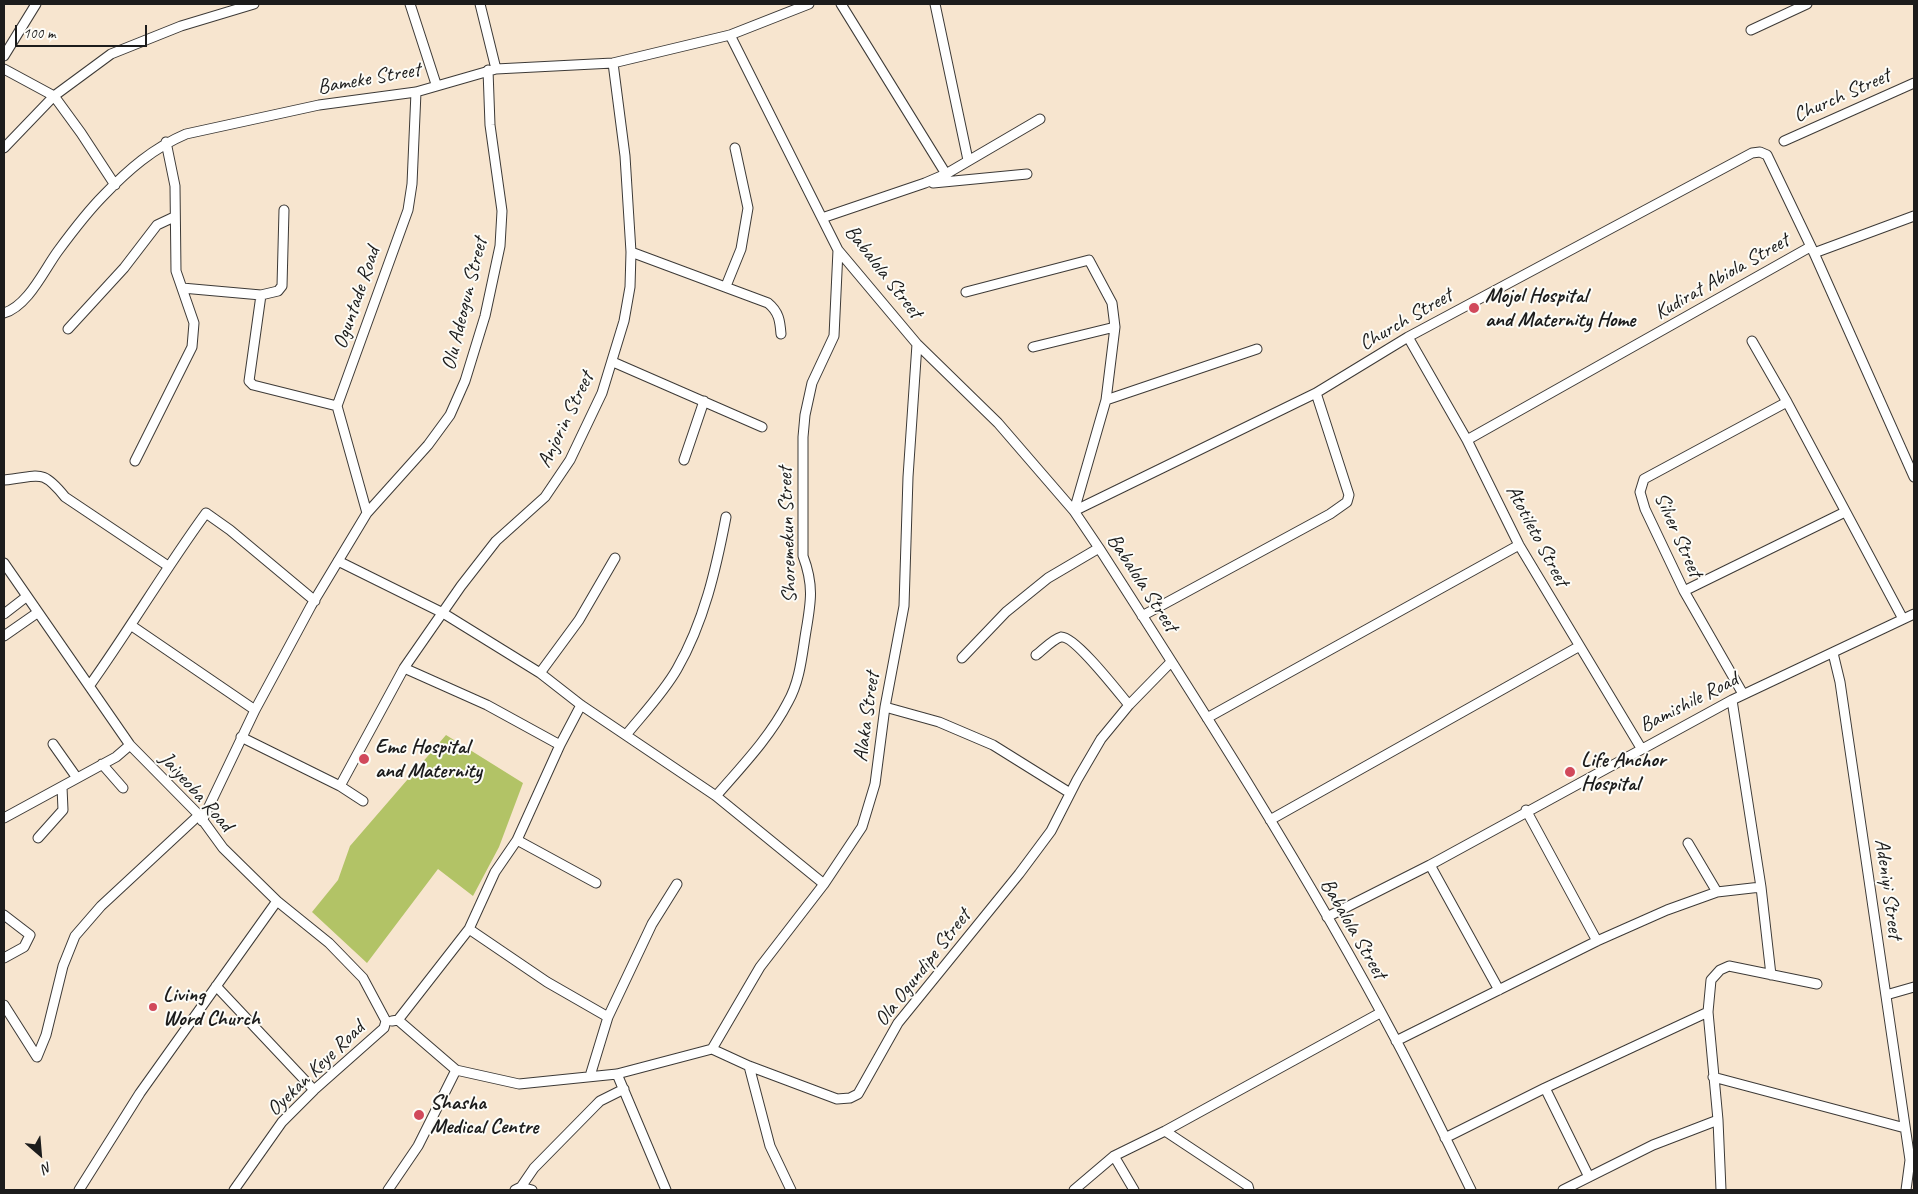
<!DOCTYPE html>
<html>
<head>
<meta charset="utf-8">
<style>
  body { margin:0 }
  #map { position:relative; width:1918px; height:1194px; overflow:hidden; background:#f7e5cf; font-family:Caveat,sans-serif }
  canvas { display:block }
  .frame { position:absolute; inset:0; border:5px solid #1c1c1c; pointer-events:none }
  .north { position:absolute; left:15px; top:1129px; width:50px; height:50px; -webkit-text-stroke:4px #fdfcf7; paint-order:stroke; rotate:153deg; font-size:14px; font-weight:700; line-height:20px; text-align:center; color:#1c1c1c }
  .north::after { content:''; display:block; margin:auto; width:18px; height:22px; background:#1c1c1c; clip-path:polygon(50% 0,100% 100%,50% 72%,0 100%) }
  .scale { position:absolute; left:15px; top:25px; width:132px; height:22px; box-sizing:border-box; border:2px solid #1c1c1c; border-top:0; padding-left:6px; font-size:15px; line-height:18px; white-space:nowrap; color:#1c1c1c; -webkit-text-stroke:4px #fdfcf7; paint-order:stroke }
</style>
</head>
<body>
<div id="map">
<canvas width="1918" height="1194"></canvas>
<div class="frame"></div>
<div class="north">N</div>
<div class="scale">100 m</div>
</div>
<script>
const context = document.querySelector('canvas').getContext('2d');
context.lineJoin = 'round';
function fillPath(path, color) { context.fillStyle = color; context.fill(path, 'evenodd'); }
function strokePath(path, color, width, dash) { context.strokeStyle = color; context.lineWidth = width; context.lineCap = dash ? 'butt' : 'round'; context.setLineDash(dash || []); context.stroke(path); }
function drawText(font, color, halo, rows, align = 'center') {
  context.font = font + ' Caveat,sans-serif'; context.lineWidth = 4; context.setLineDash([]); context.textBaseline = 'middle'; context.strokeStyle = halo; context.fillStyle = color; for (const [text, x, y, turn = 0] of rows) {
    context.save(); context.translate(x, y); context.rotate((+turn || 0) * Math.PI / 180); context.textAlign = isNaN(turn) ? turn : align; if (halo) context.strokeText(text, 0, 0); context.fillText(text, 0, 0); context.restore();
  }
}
fillPath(new Path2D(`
  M446,735L523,783L499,847L473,896L438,869L367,963L312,912L338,880L350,846Z`), '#b2c366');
const minor = new Path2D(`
  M410,4L436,84
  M480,4L496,69
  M841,4L946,174
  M935,4L968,160
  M1751,30L1807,4
  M730,35L838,250L917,344L998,423L1074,511L1099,548C1203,710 1307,872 1397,1042C1423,1091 1447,1141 1471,1190
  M4,56L36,4
  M4,69L54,96L81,133L115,185
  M1784,141L1914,83
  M4,148L54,96L111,54L181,26L254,4
  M933,183L1027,174
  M822,218L925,183L946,174L1040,119
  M631,252L768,303C779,312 780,321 781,334
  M1814,253L1914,216
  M726,286L741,249L748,208L735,148
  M182,288L261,295L278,291L282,286L284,210
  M966,292L1089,260L1112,303L1115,327L1106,400L1074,511
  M261,295L249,381L253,385L337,406
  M4,313C28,306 44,270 58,251C72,232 88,211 104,195C128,170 153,148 186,134L319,105L416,92L496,69L613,63L730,35L809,4
  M68,329L124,268L157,225L174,217
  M1408,337L1467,440L1519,545L1641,748
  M1752,341L1787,402L1903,619
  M1033,347L1115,327
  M613,362L762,427
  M1106,400L1257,349
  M1467,440L1810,247
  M684,460L704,401
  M135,461L192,347L194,323L176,271L175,186L166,142
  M4,480C39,477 41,467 65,497L168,566
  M1074,511L1316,393L1408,337L1752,153L1760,152L1767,155L1814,253L1914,477
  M367,513L337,406L408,210L412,184L416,92
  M338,561L443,613L540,673L581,705L716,796L824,884
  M4,563L130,745L199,815L223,848L277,901L329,943L363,978L386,1021
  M1684,591L1845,512
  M4,614L26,597
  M1142,616L1330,514L1347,502L1349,495L1316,393
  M132,626L255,710
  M4,636L37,613
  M1833,653L1840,682L1910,1160L1906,1190
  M1036,655C1043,650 1053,639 1061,637C1074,635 1119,693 1129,705
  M962,658L1006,612L1048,578L1099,548
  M404,668L487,705L560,745
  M540,673L579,620L615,558
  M90,685C130,629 165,569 206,513L230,530L315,601
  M1743,694L1684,591L1645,509L1640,492L1644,479L1787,402
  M1732,700L1761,887L1771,975
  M885,707L939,722L993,745L1070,793
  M1207,718L1519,545
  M626,735C643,714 664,692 677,669C704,622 716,569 726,517
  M241,737L340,786L363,801
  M53,744L77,778
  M102,764L123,788
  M340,786L404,668L461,586L496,541L545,497L570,460L602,393L624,321L630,287L631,252L625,156L613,63
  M716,796C742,766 770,737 788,702C800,681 802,655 806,631C811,602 814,585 803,556V437L805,415L812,383L834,336L838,250
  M1526,810L1597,941
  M4,818L116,757L130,745
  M1270,820L1578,647
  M202,821L255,710L311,606L367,513L428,445L450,415L465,381L485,316L500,246L502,211L490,125L488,70
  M38,838L63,810L62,787
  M517,840L596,883
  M1688,843L1717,892
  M1430,865L1499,990
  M4,915L30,935L24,947L4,958
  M1327,917L1430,865L1732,700L1914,614
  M469,929L547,982L608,1017
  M216,986L314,1090
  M1886,995L1914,987
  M4,1005L37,1057L46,1035L63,966L75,936L101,906L199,815
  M398,1020L456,1070L519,1084L617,1074L712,1049L749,1066L837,1099L850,1098L858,1094L898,1023L1019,874L1051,831L1077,780L1101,739L1129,705L1171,662
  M392,1021L398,1020L469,929L495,872L517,840L560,745L581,705
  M1396,1041L1597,941L1667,910L1717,892L1761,887
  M712,1049L760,967L824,884L862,827L875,784L885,707L904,606L908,477L917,344
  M749,1066L770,1146L791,1190
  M617,1074L666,1190
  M590,1076L608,1017L652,924L677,884
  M1713,1077L1905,1128
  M1545,1088L1589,1177
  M1165,1131L1248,1186L1249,1190
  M1445,1138L1545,1088L1708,1012
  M1114,1156L1134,1190
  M521,1187L534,1168L595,1106L600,1101L624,1089
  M79,1190L140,1093L277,901
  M234,1190L282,1122L314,1090L384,1028L386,1021
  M388,1190L418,1146L456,1070
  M515,1190L521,1187L532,1190
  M1074,1190L1114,1156L1165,1131L1380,1013
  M1563,1190L1653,1145L1718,1120
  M1721,1190L1718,1120L1708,1012L1711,980L1720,970L1729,966L1817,984`);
strokePath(minor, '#3d3a37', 11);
strokePath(minor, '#fff', 9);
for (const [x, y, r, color] of [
  [1474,308,6,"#d1495b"],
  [364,759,6,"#d1495b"],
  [1570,772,6,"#d1495b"],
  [153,1007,5,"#d1495b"],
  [419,1115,6,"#d1495b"]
]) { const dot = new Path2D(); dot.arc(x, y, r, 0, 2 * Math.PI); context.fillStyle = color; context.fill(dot); strokePath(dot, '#fdfcf7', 2); }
drawText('21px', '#1c1c1c', '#fdfcf7', [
  ["Bameke Street",369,79,-10],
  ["Church Street",1842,96,-24],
  ["Babalola Street",883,272,52],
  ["Kudirat Abiola Street",1722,277,-30],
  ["Oguntade Road",357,298,-71],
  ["Olu Adeogun Street",465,304,-76],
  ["Church Street",1406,320,-30],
  ["Anjorin Street",566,420,-64],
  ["Shoremekun Street",788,535,-92],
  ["Silver Street",1678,535,66],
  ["Atotileto Street",1537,536,62],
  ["Babalola Street",1142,583,57],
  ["Bamishile Road",1689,703,-27],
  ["Alaka Street",867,717,-82],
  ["Jaiyeoba Road",196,792,48],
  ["Adeniyi Street",1888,889,82],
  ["Babalola Street",1353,929,60],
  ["Ola Ogundipe Street",923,968,-52],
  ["Oyekan Keye Road",316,1069,-44]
]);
drawText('bold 21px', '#1c1c1c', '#fdfcf7', [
  ["Mojol Hospital",1485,296],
  ["and Maternity Home",1485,320],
  ["Emc Hospital",375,747],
  ["and Maternity",375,771],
  ["Life Anchor",1581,760],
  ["Hospital",1581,784],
  ["Living",163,995],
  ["Word Church",163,1019],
  ["Shasha",430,1103],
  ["Medical Centre",430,1127]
], 'left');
</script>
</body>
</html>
